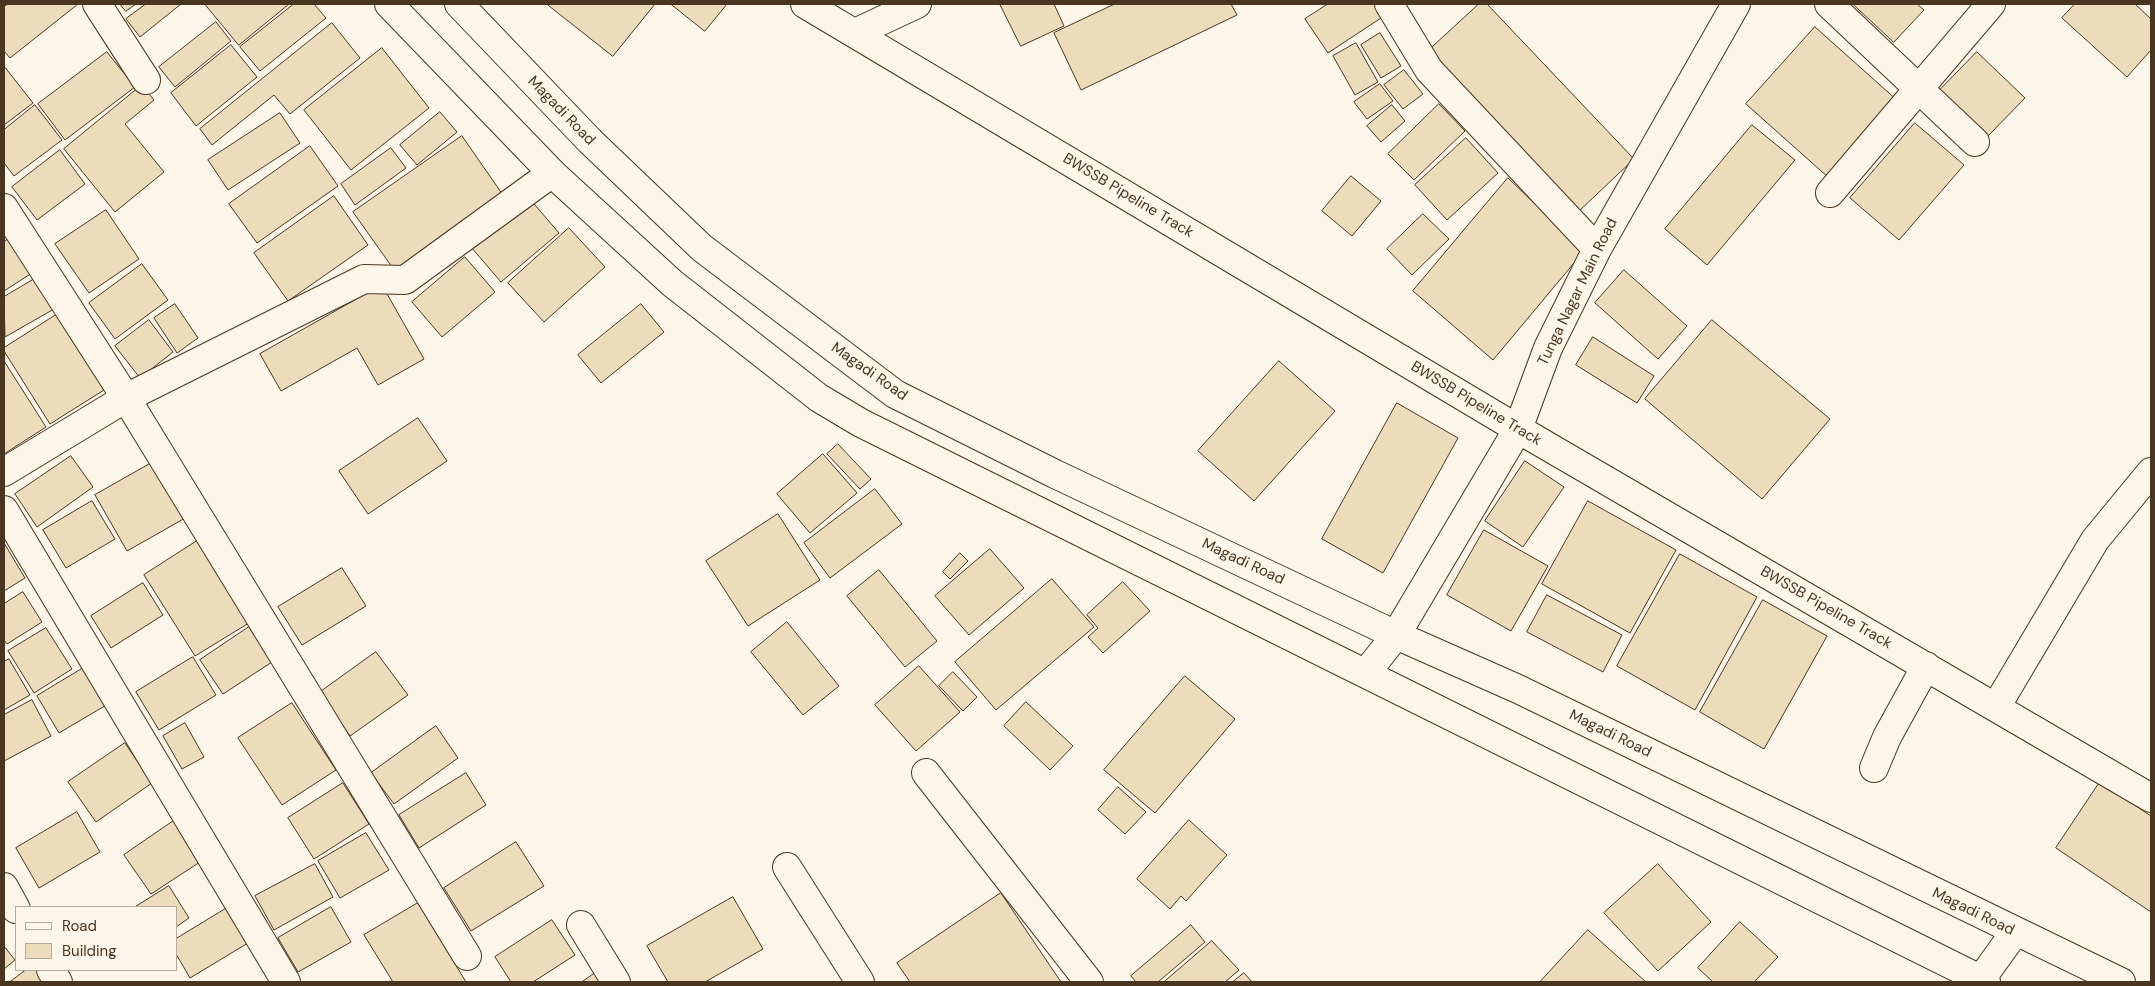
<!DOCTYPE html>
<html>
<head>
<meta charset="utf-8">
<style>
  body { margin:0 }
  #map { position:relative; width:2155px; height:986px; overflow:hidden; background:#fbf6e9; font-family:"DM Sans",sans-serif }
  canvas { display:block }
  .frame { position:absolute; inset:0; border:5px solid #4a3520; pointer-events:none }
  .legend { position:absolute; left:15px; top:906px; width:162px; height:65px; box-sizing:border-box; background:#fbf6e9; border:1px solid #b4a999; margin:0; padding:6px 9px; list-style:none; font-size:15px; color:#4a3520 }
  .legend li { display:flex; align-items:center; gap:10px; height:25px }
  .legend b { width:25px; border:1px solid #b4a999 }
</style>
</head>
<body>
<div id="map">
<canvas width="2155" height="986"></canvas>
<div class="frame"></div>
<ul class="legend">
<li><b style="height:6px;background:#fbf6e9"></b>Road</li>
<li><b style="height:14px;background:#ecdcbc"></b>Building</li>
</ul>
</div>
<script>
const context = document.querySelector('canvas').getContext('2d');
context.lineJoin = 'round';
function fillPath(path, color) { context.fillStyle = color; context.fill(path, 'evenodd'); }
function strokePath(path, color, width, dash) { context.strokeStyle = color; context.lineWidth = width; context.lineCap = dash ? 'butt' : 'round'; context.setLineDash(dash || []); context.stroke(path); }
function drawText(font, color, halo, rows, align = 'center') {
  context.font = font + ' "DM Sans",sans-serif'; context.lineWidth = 4; context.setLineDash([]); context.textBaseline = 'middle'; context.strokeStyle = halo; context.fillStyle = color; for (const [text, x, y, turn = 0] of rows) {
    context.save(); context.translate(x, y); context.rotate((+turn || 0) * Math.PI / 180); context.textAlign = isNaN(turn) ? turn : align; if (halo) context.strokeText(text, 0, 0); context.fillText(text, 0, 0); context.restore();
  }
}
const building = new Path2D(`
  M8,4H78L10,58L4,51V7Z
  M120,4H136L126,11Z
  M146,4H181L140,37L126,19Z
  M205,4H289L239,45Z
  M294,4H314L326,18L260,71L240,47Z
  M547,4H655L613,56Z
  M671,4H727L705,31Z
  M1000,4H1054L1064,26L1021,46Z
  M1115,4H1231L1237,15L1081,90L1054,33Z
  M1328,4H1376L1384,16L1328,53L1305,19Z
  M1479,4H1487L1634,159L1577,213L1426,53Z
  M1853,4H1917L1924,10L1894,42Z
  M2075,4H2135L2151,19V50L2127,77L2062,18Z
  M216,22L231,41L175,87L159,67Z
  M332,23L360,58L290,114L274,95L212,145L200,129Z
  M1815,27L1898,101L1829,178L1746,104Z
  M1380,33L1401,66L1381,78L1361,45Z
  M1356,43L1378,82L1355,95L1333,56Z
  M231,45L257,77L196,126L171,93Z
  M382,48L429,108L351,170L304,110Z
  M107,52L135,87L65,140L38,104Z
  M1977,52L2025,98L1988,136L1940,90Z
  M4,66L33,103L4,125Z
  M1404,70L1423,94L1403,109L1384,85Z
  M1380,84L1393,101L1367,119L1354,102Z
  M142,85L154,100L125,124L164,172L115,212L64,149Z
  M1439,104L1465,131L1414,180L1388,154Z
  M35,105L62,140L14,176L4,163V130Z
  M1392,105L1405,121L1381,142L1367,126Z
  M440,112L457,132L417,165L400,145Z
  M280,113L300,143L228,190L208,160Z
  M1915,123L1964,165L1899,240L1850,198Z
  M1752,125L1795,160L1707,265L1665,229Z
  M462,136L505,198L397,274L353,212Z
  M1466,138L1498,173L1447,220L1415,185Z
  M310,146L338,186L257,243L229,204Z
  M391,148L406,168L355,205L341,184Z
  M60,150L85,184L37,220L12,187Z
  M1351,176L1381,201L1352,236L1322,211Z
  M1508,178L1584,251L1493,360L1413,291Z
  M334,196L368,245L288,301L254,253Z
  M529,198L559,233L501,282L471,247Z
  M106,210L139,259L89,293L55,244Z
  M1423,214L1449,239L1412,275L1387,249Z
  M569,228L605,267L544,322L508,283Z
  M13,236L35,271L4,291V242Z
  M465,257L495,292L442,337L412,302Z
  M142,264L168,300L115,339L89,303Z
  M1624,270L1687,326L1658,359L1595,303Z
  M36,278L54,309L5,337L4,297Z
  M382,285L424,359L378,385L357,348L281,391L260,354Z
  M175,304L198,338L177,353L154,318Z
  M641,304L664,332L601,383L578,355Z
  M56,315L104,390L50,424L4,351V348Z
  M149,320L173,352L140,378L115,346Z
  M1712,320L1830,419L1762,499L1645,399Z
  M1593,337L1654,376L1637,403L1576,365Z
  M4,361L46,427L4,454Z
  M1279,361L1335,411L1254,501L1198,451Z
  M1397,403L1458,438L1383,573L1322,539Z
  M418,418L447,461L368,514L339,471Z
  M838,444L871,479L860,489L827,454Z
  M823,454L857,493L810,533L777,494Z
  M71,456L93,487L37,527L15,494Z
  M155,461L187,517L127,551L95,495Z
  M1525,461L1564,487L1523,547L1485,521Z
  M875,489L902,524L830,578L804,543Z
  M92,501L115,539L66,568L43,530Z
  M1588,501L1676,550L1630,633L1542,584Z
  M778,514L820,580L748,626L706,561Z
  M1484,530L1548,566L1511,631L1447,595Z
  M197,541L249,623L195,656L144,575Z
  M4,543L25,578L4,591Z
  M990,549L1024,588L969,635L935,596Z
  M960,553L968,561L950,579L943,572Z
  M1680,554L1757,597L1695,710L1617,666Z
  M342,568L366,606L302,645L278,607Z
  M879,570L937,641L905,667L847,596Z
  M1052,579L1094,627L996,710L955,662Z
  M1123,582L1150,611L1103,653L1088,637L1098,628L1087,615Z
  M143,583L163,615L111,648L91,616Z
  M23,592L42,622L7,644L4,640V604Z
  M1547,595L1622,635L1603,672L1527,632Z
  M1763,600L1827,636L1764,749L1700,712Z
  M787,622L839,686L803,715L751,652Z
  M249,627L272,662L223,694L200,660Z
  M46,628L72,669L34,693L8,651Z
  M376,652L408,695L350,736L319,693Z
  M193,657L216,695L159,730L136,692Z
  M9,659L30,695L4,710V662Z
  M919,666L960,712L916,751L875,705Z
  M85,667L108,704L59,733L37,696Z
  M953,672L977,697L963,711L939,686Z
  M1185,676L1235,719L1155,813L1104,770Z
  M32,700L51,736L4,761V715Z
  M1026,702L1073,746L1050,770L1004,726Z
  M292,703L336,770L282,805L238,738Z
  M185,723L204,757L182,769L163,736Z
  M436,726L458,758L394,804L371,773Z
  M125,743L152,783L96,822L68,782Z
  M466,773L486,805L419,848L399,815Z
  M2100,782L2151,816V912L2056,848Z
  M343,783L369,824L314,859L288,818Z
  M1118,787L1146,812L1125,834L1098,810Z
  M77,812L100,852L39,888L16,848Z
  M175,820L203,860L151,894L124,855Z
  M1189,820L1227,855L1186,901L1181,896L1170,909L1137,879Z
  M366,833L389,870L340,898L318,861Z
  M516,842L544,886L471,931L444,888Z
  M315,864L333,897L274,930L255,896Z
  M1658,864L1711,922L1658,971L1604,913Z
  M169,886L189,918L176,927V907H135Z
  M1001,893L1061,982H910L897,963Z
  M733,897L763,949L705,982H668L647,946Z
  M418,903L466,982H393L364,935Z
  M331,907L351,942L298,972L278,938Z
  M227,908L248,943L190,978L176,954V939Z
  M552,920L575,955L533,982H511L495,957Z
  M1740,922L1778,957L1754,982H1713L1698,968Z
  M1191,925L1205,942L1158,982H1136L1131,976Z
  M1588,930L1646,982H1540Z
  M1212,941L1239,970L1225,982H1164Z
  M4,946L15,960L4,969Z
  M26,970H47L55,982H10Z
  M598,971L606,982H582Z
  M1244,973L1252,982H1233Z`);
fillPath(building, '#ecdcbc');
strokePath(building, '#4a3520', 1);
const minor = new Path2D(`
  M97,4L146,80
  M805,4L1518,429L2151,798
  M1389,4L1429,70L1597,249
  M1829,4L1975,142
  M855,33L917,4
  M1830,193L1991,4
  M4,208L126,398L467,956
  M4,472L126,398L364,279L405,280L552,173
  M4,510L286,982
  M1366,673L1396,635L1518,429L1548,348L1597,249L1736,4
  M1996,707L2095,540L2151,472
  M1874,768L1887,737L1926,666
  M926,773L1089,982
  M787,867L860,982
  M4,887L16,909
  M581,925L616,982
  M51,970L58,982
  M1979,982L2015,932`);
const major = new Path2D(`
  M389,4L552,173L672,283L819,398L861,423L1986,982
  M459,4L590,141L702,248L895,394L1055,474L1396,635L1518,689L2121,982`);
strokePath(minor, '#4a3520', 30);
strokePath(major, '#4a3520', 30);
strokePath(minor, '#fbf6e9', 28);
strokePath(major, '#fbf6e9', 28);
drawText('15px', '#4a3520', '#fbf6e9', [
  ["Magadi Road",561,111,46],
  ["BWSSB Pipeline Track",1128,196,31],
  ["Tunga Nagar Main Road",1578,292,-64],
  ["Magadi Road",869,372,35],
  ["BWSSB Pipeline Track",1476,404,31],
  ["Magadi Road",1243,562,25],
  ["BWSSB Pipeline Track",1826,608,30],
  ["Magadi Road",1610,734,26],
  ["Magadi Road",1973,912,26]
]);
</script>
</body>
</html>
